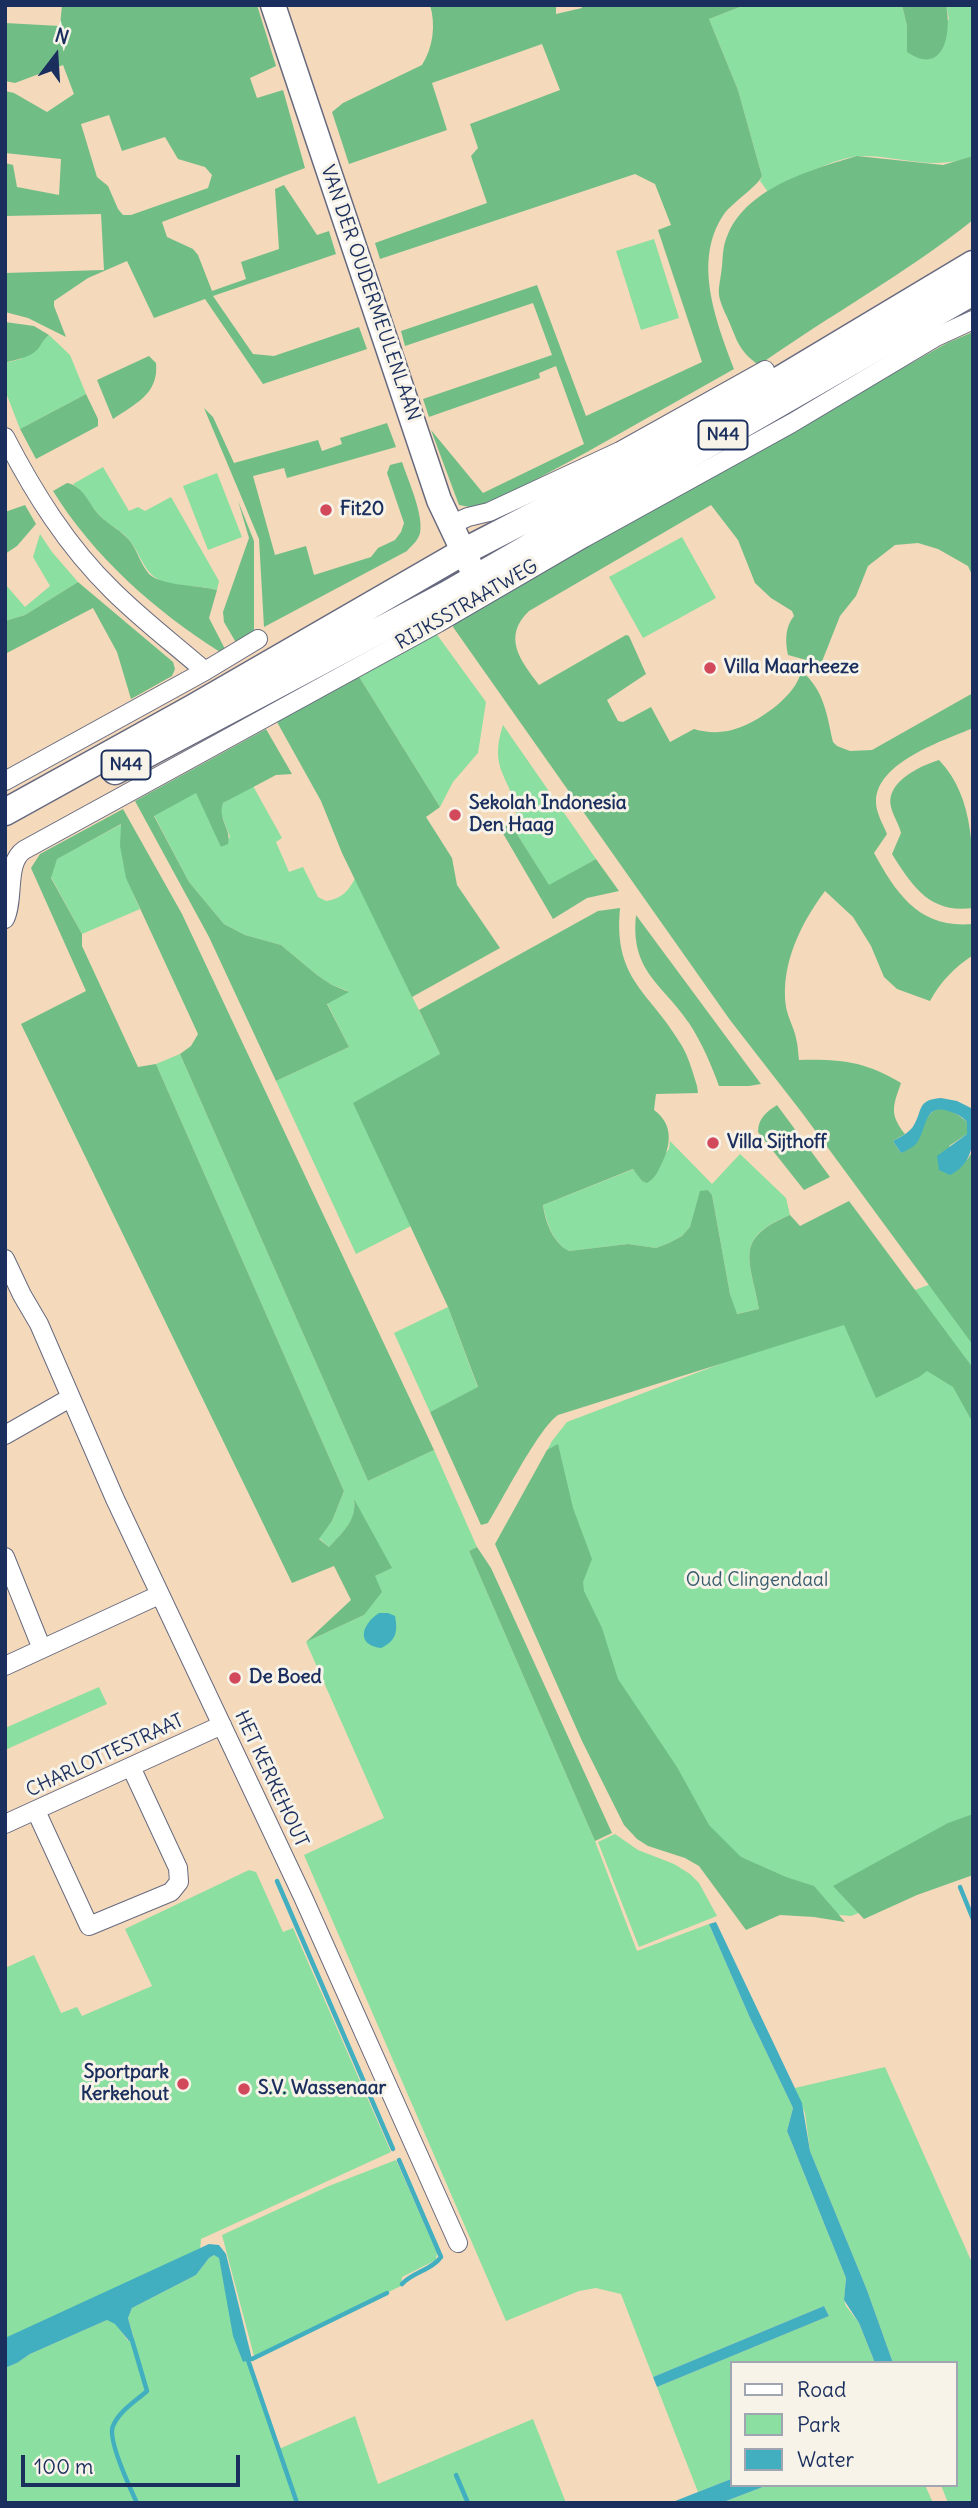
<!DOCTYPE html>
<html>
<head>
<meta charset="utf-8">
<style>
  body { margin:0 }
  #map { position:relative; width:978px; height:2508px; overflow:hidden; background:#f4d9bb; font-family:Delius,sans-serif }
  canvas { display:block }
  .frame { position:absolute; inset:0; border:7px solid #1b2f5e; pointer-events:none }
  .legend { position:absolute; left:730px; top:2361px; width:228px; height:126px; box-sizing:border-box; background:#f7f3e8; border:2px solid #9fa5b1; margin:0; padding:9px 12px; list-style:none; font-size:21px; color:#1b2f5e }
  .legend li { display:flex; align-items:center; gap:14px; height:35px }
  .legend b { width:35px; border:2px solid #9fa5b1 }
  .north { position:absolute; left:21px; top:21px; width:70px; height:70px; -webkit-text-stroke:5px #f7f3e8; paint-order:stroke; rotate:17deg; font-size:19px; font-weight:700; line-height:28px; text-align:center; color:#1b2f5e }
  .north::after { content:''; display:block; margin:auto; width:24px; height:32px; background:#1b2f5e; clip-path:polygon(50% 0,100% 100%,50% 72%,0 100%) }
  .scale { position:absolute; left:21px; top:2455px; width:219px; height:32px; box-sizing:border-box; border:4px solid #1b2f5e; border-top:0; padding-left:9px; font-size:21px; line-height:24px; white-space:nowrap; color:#1b2f5e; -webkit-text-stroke:5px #f7f3e8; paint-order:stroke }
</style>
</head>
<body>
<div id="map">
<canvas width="978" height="2508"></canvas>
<div class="frame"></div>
<ul class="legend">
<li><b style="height:9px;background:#fff"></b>Road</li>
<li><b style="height:19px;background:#8bdfa0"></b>Park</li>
<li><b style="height:19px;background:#42afc0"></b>Water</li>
</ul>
<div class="north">N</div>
<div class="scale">100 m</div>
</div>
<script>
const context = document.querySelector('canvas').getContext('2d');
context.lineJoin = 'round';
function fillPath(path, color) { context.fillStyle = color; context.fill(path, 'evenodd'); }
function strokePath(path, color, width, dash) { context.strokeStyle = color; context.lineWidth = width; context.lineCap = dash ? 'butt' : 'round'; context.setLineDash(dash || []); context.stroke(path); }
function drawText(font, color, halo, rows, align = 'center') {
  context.font = font + ' Delius,sans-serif'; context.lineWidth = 6; context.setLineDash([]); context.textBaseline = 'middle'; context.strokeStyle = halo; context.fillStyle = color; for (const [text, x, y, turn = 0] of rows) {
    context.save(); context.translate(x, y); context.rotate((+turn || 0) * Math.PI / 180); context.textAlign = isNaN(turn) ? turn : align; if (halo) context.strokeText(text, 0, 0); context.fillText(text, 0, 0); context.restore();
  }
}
fillPath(new Path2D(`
  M745,5H902L907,26V52L949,19L946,5H973V156C933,172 899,155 859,156C837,157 789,181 768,192L760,181L762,176L738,90L709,19Z
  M654,239L679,318L641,330L616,251Z
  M49,335L70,355L86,394L20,429L5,390V363L21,359Z
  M103,467L129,511L138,507L145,511L171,497L219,581L217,590C199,585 179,587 164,582C144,575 142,556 130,541C123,531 110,526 101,517C90,506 85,493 73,484Z
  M217,473L242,537L208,550L183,486Z
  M40,534L52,552L78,582L25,615L5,621V584L25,607L50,586L33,557Z
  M682,537L716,598L643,638L609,577Z
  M435,632L486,702L478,753L453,782L440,807L358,675Z
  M503,725L596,859L549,886L510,823L516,814L517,808C505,772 490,766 503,725Z
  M253,786L282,838L276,842L289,872L303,867L318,897L326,901C341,899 349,891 355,878L440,1054L382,1165L411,1226L356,1254L276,1081L349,1047L327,1003L348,991L332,985L317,975L281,945L245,935L224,924L189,882L154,815L196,792L222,847L230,837L220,811L223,803Z
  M122,824C119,858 126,878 140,909L82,934L51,877L56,859Z
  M180,1054L368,1481L434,1450L477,1547L469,1551L595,1841L637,1951L709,1924L750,2018L793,2108L787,2131L846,2278L844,2300L846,2306L859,2323L875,2363H731V2479L698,2492L657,2387L829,2316L824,2306L653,2377L621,2294L596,2288L579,2291L506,2321L304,1855L384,1818L306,1642L364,1615L375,1576L391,1568L354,1501C357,1521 341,1534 329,1547L319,1538L332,1521L344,1491L156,1064Z
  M670,1141L712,1184L740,1154L786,1198L790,1215C733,1238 750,1259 759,1309L736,1314L730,1294L712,1195L708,1190L690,1227L682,1236L669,1243L656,1248L628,1244L569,1251C553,1243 546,1221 543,1205L634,1169L642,1181L669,1149Z
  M973,1279V1869L851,1916L780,1910L748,1924L500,1544L552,1441L567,1422L936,1282Z
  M448,1307L478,1388L430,1412L394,1333Z
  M99,1687L107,1704L5,1750V1728Z
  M615,1834L638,1850L674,1864L690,1874L699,1883L717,1916L639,1947L598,1842Z
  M249,1870L256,1872L283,1932L293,1928L391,2152L201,2239L199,2262L5,2352V1968L34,1955L61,2013L77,2007L82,2016L152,1986L125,1929Z
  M885,2067L973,2265V2503H948L941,2485H955V2363H893L867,2290L810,2151L805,2113L795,2088Z
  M396,2160L437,2253L436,2260L402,2277L401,2286L254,2356L222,2235L329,2186Z
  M214,2255L219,2257L231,2320H234L279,2449L355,2416L378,2484L533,2419L566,2503H5V2368L17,2363L30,2354L107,2320L115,2323L128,2341L134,2338L128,2318L132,2308L196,2275L209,2258Z
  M768,2485H925L933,2503H721Z`), '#8bdfa0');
fillPath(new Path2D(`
  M62,5H257L276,66L250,78L257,98L283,90L305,168L162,222L167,237L193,249L198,255L212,291L246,279L241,262L279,249L275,189L284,185L317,235L329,231L336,254L213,296L253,354L274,356L359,327L367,349L263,384L205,299L154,318L127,261L88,278L54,301V306L66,337L28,318L5,312V273L104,270L101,214L5,216V163L13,165L17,187L59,195L61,159L5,153V91L14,93L47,112L74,94L63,65L15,83L5,81V23L60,26ZM109,115L122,151L165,137L178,159L205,167L212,175L208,188L131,215H123L118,209L108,186L97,177L81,124Z
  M430,5H556V14L582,8L581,5H745L709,19L738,90L762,176C758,186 733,202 724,214C692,261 716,321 734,369L587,452L481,509L459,505L431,430L483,493L584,444L556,366L539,373L540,378L429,417L423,399L552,355L533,303L405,346L401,331L537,285L586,416L702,362L658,230L671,225L655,184L635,174L380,259L375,243L487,203L471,156L478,148L470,124L560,90L542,44L432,83L447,130L349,164L332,112L343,103L422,65C433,48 436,25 430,5Z
  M902,5H946C952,33 944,77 907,52V26Z
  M857,156L943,165L973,156V220C905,274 830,315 759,365C738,351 737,339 727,317C715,291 719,293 722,266C723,254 723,245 728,234C748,187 813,169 857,156Z
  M5,322L34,326L49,335C43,340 42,343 38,349C30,358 16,359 5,363Z
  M973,332V577L968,566L938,549L918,543L895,545L868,566L856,596L840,616L821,664L788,655C785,641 785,627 794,616L792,611L771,598L755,583L738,540L711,505L529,611C502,637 520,660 539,685L626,635L629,636L646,674L607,700L618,721L623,722L651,707L670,742L694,729C707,733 720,733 732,730C756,724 797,696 801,671C824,689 827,715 833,742L837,746L850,751L872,750L973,693V728C943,741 876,762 876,802C876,813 883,824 887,834L874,853C897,895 920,929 973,924V955C954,968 941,981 930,1001L897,989L884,977L871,946L853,917L825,891C801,923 780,965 786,1007C788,1018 794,1028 796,1038C798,1045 798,1053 799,1060C839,1059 865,1061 901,1083C893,1106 889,1114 905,1134L893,1141L901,1153C908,1145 929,1111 937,1109C947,1107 961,1116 967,1122V1134L949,1146L967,1160L973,1151V1345L803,1114L730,1020L453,627L455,621L947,343Z
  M149,356L156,363C159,394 135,404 113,419L97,380Z
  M86,394L98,419V426L36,459L20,429Z
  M204,408L213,417L234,463L318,440L322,451L342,444L340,438L387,423L396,447L287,478L284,468L253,476L275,555L306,546L314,575L371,557L378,548L395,540L401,532L404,523L387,473L390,465L402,462C408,480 424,515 420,533C418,541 412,545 407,551L264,627L259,539Z
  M67,483C84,486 89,505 100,516C109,525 122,531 130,541C137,550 141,565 149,574C161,586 199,585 217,590L209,618L225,649L220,652C154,610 94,557 53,491Z
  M238,501L254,541V636L238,646L224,622L223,612L249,538Z
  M25,505L36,524L17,546L5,554V512Z
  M78,582L173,662L175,669L172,676L131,699L117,652L93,608L5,654V621L25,615Z
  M358,675L440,807L426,817L452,858L457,885L500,948L412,997L342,853L321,801L277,722Z
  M266,729L292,774L276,775L223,803C217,819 232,829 228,844L221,847L196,793L154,816L189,882L224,924L245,935L281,945L317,975L332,985L349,992L327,1004L349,1047L276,1081L209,937L135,801Z
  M939,760C976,798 973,858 973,908C930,914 912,886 892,854L901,833C899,824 893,816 891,807C885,782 920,766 939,760Z
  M123,809L182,914L434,1450L368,1481L180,1054L191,1046L198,1034L126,878L120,846L121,824L57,859L51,878L82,934V946L138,1067L156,1064L344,1491L332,1521L319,1539L329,1547C343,1532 357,1520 354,1499L392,1568L375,1576L382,1592L364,1615L306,1642L351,1600L334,1566L292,1583L21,1024L86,991L31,868L40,854Z
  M510,823L549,885L596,859L619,891L587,898L553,919L501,830Z
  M620,908C613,981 650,991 682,1046C689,1058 693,1073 697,1086L698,1093L656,1094L654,1110C674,1125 671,1145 661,1165C657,1173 655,1178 647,1183L642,1181L633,1169L543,1205C545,1221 553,1243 569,1251L628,1244L656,1248L669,1243L682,1236L690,1227L700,1191L708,1190L712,1195L730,1294L737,1314L759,1309C750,1258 733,1239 790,1215L800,1226L849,1201L973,1368V1423L953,1387L927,1371L919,1377L876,1398L844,1325L558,1415C538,1429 503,1499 488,1523L481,1525L430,1412L478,1387L448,1307L353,1103L440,1054L419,1010L598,911Z
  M636,915L761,1084L749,1086H719C711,1064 702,1043 689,1023C663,984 630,972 636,915Z
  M777,1105L830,1177L804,1190L758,1132C758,1119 766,1112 777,1105Z
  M558,1444L573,1508L592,1559L583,1582L584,1591L602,1628L618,1679L677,1767L709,1825L741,1857L786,1877L814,1886L845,1922L814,1917L780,1915L746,1930L699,1866L685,1858L648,1846L637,1839L624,1825L582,1741L495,1544L547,1450Z
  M477,1547L491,1568L612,1833L595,1841L469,1551Z
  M973,1814V1875L917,1895L864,1919L833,1886L948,1823Z`), '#70be86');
fillPath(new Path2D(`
  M941,1098L957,1101L973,1109C973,1135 977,1162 950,1175L939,1170L937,1156L967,1134V1122C962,1116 955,1113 948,1111C923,1103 927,1131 916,1144C913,1147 906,1151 901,1153L893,1141C900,1137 907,1134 912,1128C924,1111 915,1100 941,1098Z
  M379,1613H388L395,1616C398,1632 396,1641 381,1648C355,1645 362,1624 379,1613Z
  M716,1922L802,2103L810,2151L867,2290L893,2363H875L859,2323L844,2300L846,2278L787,2131L793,2108L750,2018L709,1924Z
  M209,2244L219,2245L226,2254L252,2359L243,2362L233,2336L219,2258L214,2255L209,2258L196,2275L132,2308L128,2318L134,2339L129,2341L115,2324L107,2320L30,2354L17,2363L5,2368V2338Z
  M824,2306L829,2316L657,2387L653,2377Z
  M731,2479V2485H768L721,2503H670Z`), '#42afc0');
strokePath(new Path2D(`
  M277,1881L393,2149
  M960,1887L973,1919
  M399,2160L441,2257C432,2270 413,2272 402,2284
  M132,2340L147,2391C136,2401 119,2411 113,2426C107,2439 130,2488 137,2503
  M252,2359L387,2293
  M248,2360L297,2503
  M456,2475L468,2503`), '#42afc0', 4.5);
const street = new Path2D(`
  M5,437C34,493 67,546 112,590C141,619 174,644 205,671
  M450,525L468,517L489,512L620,451L765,370
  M5,781L205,671L258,639
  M5,919C15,898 5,863 24,850L438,623L584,538L792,423L936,337L973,320
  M5,1259L22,1295L39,1324L115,1499L303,1897L458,2243
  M5,1435L70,1398
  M5,1557L42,1649
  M5,1666L159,1595
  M36,1811L89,1926L171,1892L179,1882L178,1868L131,1767
  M5,1824L222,1725`);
const secondary = new Path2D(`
  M273,5L439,500L476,578`);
const primary = new Path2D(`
  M115,771L446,595L973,292
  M5,812L193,708L463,552L608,477L751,397L973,264`);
strokePath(street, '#676a7f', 20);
strokePath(secondary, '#676a7f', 27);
strokePath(primary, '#676a7f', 29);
strokePath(street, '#fff', 18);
strokePath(secondary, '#fff', 24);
strokePath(primary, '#fff', 26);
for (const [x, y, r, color] of [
  [326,510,7,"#d1495b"],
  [710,668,7,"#d1495b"],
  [455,815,7,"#d1495b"],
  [713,1143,7,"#d1495b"],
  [235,1678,7,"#d1495b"],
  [183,2084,7,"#d1495b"],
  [244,2089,7,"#d1495b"]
]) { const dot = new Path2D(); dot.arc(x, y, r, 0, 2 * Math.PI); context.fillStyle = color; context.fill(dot); strokePath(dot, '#f7f3e8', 2.5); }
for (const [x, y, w] of [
  [723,435,49],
  [126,765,49]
]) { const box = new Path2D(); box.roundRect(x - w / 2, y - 14.5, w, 29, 5); context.fillStyle = '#f7f3e8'; context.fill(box); strokePath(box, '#1b2f5e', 2); }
drawText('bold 18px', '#1b2f5e', null, [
  ["N44",723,435],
  ["N44",126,765]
]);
drawText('19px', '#1b2f5e', '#f7f3e8', [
  ["VAN DER OUDERMEULENLAAN",370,293,71],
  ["RIJKSSTRAATWEG",467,605,-30],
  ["CHARLOTTESTRAAT",105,1756,-25],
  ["HET KERKEHOUT",271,1779,65]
]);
drawText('bold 19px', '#1b2f5e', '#f7f3e8', [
  ["Fit20",340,510],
  ["Villa Maarheeze",724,668],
  ["Sekolah Indonesia",469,804],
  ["Den Haag",469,826],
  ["Villa Sijthoff",727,1143],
  ["De Boed",249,1678],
  ["Sportpark",169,2073,"right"],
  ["Kerkehout",169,2095,"right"],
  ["S.V. Wassenaar",258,2089]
], 'left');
drawText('19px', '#375b6e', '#f7f3e8', [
  ["Oud Clingendaal",757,1581]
]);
</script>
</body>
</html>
